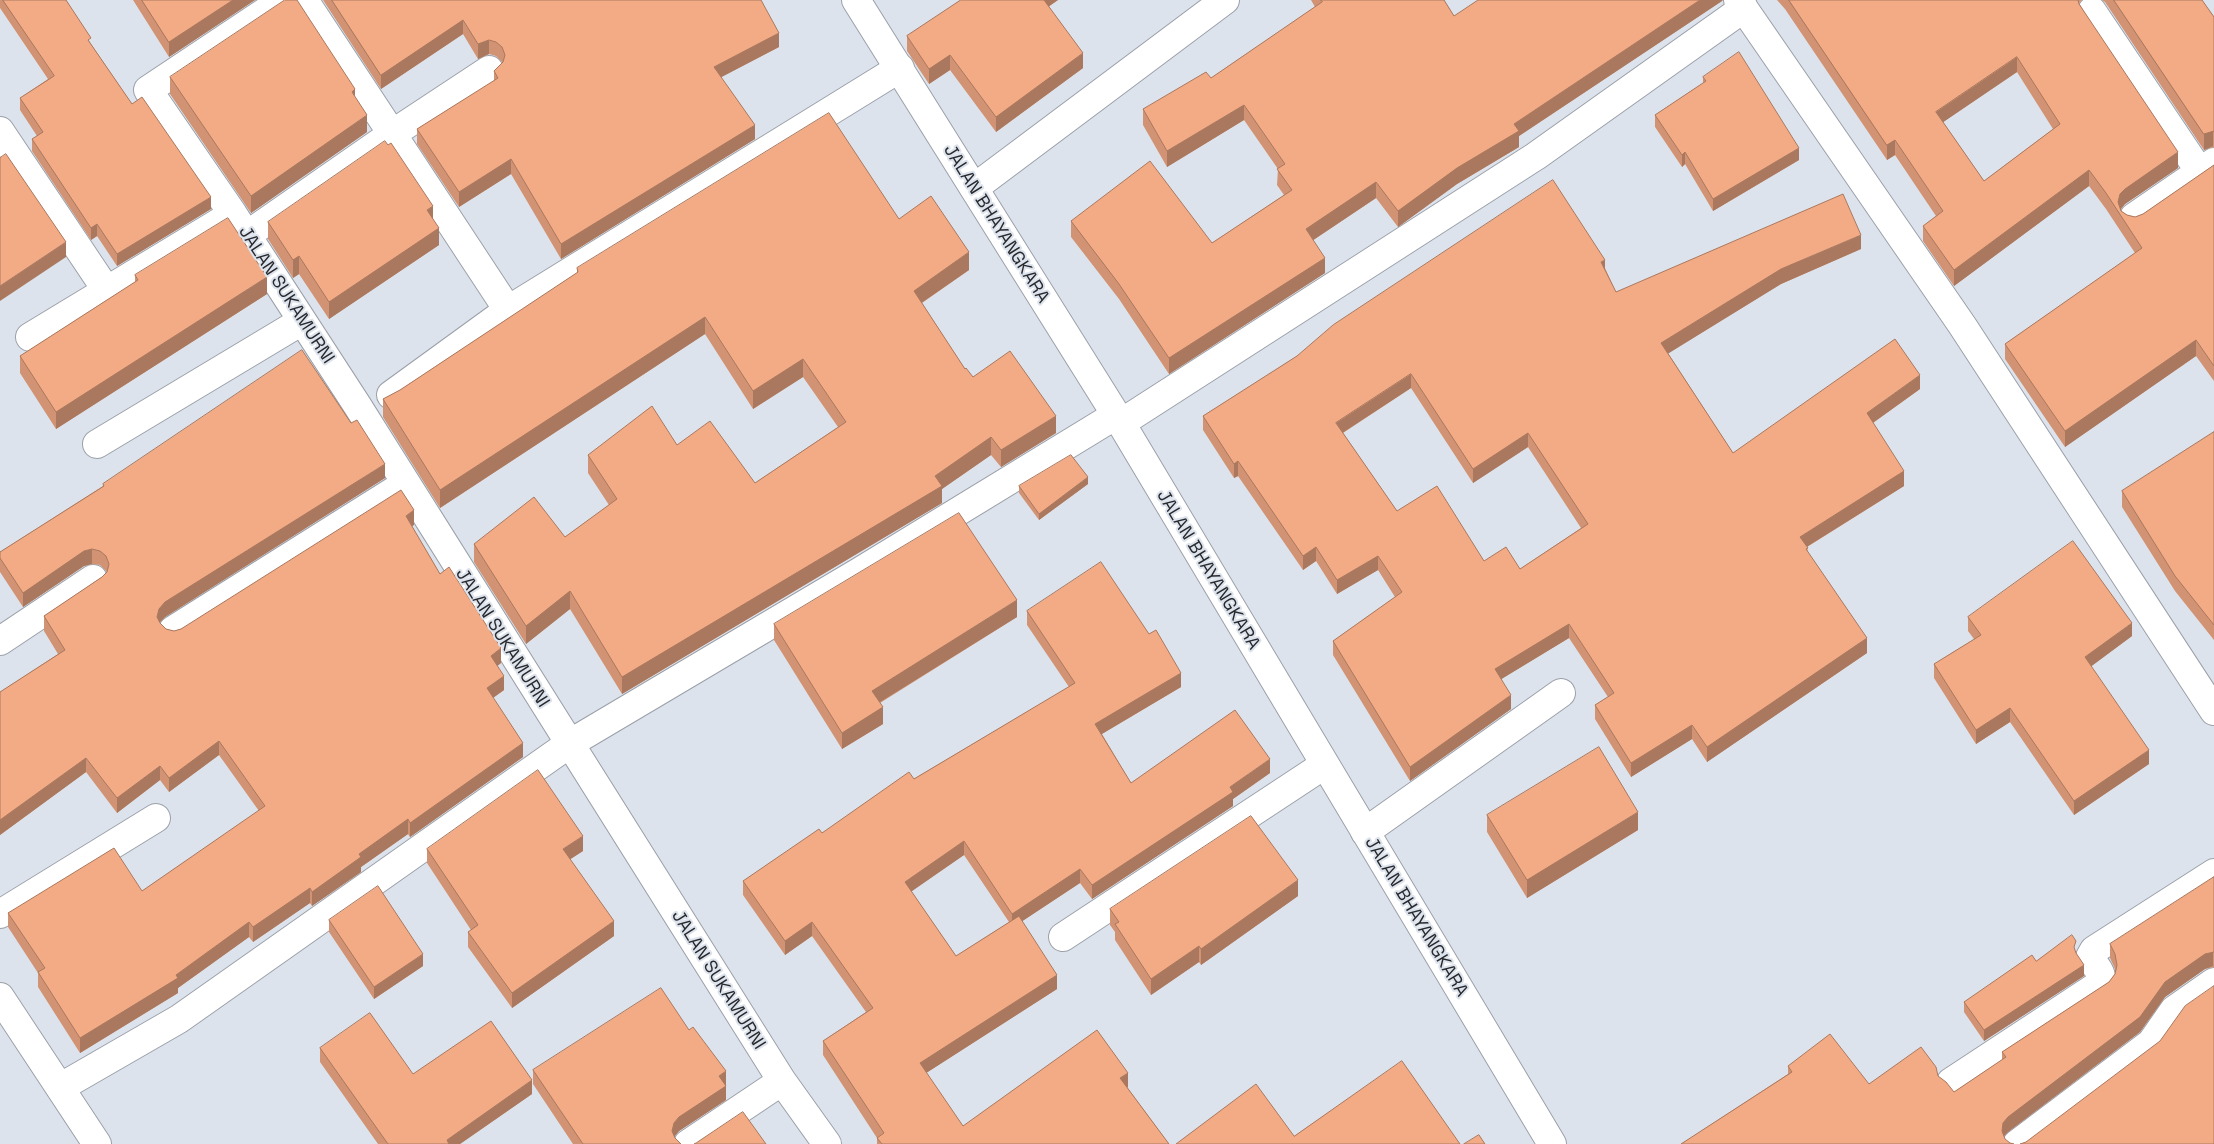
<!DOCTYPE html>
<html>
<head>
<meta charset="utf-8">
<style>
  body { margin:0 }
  canvas { display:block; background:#dde3ec }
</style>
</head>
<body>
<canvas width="2214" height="1144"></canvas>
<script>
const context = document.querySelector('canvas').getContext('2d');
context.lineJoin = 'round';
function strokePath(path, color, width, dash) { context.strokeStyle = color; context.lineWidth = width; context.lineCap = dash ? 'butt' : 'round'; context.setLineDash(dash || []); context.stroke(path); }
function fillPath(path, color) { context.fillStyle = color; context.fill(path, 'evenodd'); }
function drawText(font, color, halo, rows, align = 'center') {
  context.font = font + ' "Space Grotesk",sans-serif'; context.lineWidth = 4; context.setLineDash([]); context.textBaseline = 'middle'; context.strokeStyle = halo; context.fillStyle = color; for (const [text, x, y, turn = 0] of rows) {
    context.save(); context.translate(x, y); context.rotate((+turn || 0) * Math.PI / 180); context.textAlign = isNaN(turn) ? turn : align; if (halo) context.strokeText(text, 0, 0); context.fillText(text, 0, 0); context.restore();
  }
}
const minor = new Path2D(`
  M292,0L280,2L148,90L233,214L357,405L782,1081L827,1144
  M295,0L306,3L508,310
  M1738,0L1962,325L2214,711
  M2092,11L2200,172
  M0,131L107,291
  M974,188L1225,0
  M2134,217L2214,162
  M247,235L392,134L489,70
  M30,337L233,214
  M391,395L508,310L900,68
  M1121,423L1536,156L1744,8
  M97,444L302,321
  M173,630L405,484
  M0,641L93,579
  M1365,832L1561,693
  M0,914L156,818
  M1063,937L1324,765
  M0,997L97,1144
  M1951,1082L2100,984C2105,974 2094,965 2090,957L2094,950L2214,873
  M61,1087L179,1019L569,744L859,572L1116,415
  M688,1144L782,1081
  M2017,1144L2151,1043L2174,1010L2214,982`);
const major = new Path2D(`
  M856,0L1121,423L1552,1144`);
strokePath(minor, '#9ba0a9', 30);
strokePath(major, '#9ba0a9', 30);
strokePath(minor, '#fff', 28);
strokePath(major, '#fff', 28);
fillPath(new Path2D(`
  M0,0H66L91,44L132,104L211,209L117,266L97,236L91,240L32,151V139L37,136L20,110V98L48,79L0,8Z
  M133,0H255L169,57Z
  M323,0H761L779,47L721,77L755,139L561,259L511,174L459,207L417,144V129L494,81V71L502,63V62L496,56L489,54L478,59L463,34L381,89Z
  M961,0H1058L1049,6L1083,68L996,132L950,70L929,84L907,51V36Z
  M1311,0H1444L1454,16L1722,1L1519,136V147L1457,184L1398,227L1376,198L1313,240L1325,273L1169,374L1119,299L1071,237V221L1212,243L1284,195L1277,185L1278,169L1244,120L1167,167L1143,125V109L1211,78L1315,7Z
  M1777,0H2082L2079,3L2178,168L2125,204L2121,209V211L2127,215L2135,217L2143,214L2214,165V381L2196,356L2065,447L2005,359V344L2135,253L2106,209L2089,186L1954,286L1923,241V226L1936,216L1895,155L1887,160L1785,9ZM2017,72L2053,129L1984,181L1943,122Z
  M2102,0H2202L2214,17V147L2204,150L2105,2Z
  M170,77L367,132L251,213L170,94Z
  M1703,77L1799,160L1713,211L1685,164L1682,167L1655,127V115L1703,83Z
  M433,219L439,245L329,319L299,274L293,278L268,239V222Z
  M899,219L969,270L922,303L965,369L973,377L1056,433L1001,467L991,455L942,489V503L622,694L570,609L526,644L474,562V544L565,537L609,505L588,473V455L677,445L755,483L838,427L803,377L753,409L705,334L440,508L383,417V399L400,390L577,273V268Z
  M1861,249L1781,284L1668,353L1733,453L1920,389L1873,423L1904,486L1807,547L1808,552L1867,653L1707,762L1692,739L1631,777L1595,719V705L1608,697L1569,638L1501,679L1511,709L1410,781L1333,655V641L1395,597L1378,570L1337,594L1316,561L1303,570L1238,476L1234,478L1203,430V416L1297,356L1605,268L1616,292ZM1411,388L1473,483L1528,447L1581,528L1520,569L1484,561L1397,511L1343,433Z
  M135,275L267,294L56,429L20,373V356L135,282Z
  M2214,432V640L2175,591L2122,507V491Z
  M385,478L165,617L159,623L166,629L174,631L181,629L414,525L412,526L440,574L501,663L497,666L504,690L493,698L523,757L410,837L408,834L361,867V872L312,906L310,903L253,942L249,937L178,988V993L80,1053L38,987V973L8,927V913L142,891L259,811L219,755L169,792L160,780L117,813L86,772L0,835V692L58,654L44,631V616L102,577L107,572L100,565L92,564L84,566L23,607L0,572V552L103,486V484Z
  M1088,484L1039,520L1019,493V486Z
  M1027,611L1181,687L1102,734L1131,783L1270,773L1233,799V806L1092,899L1080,883L1022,921L1057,989L926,1073L963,1126L1128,1087H1127L1169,1144H877V1138L823,1055V1041L866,1012L812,936L785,955L743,895V881L822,833L1069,687L1027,625ZM964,855L1009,922L956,956L911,891Z
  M1017,617L880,703L883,724L842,749L774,640V624Z
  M1968,617L2132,636L2091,666L2149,764L2074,815L2010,722L1976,744L1934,678V664L1974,639L1968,631Z
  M1487,815L1638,830L1527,898L1487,832Z
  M427,849L583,851L570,859L614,936L512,1008L468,947V932L471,930L427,863Z
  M2214,877V967L2205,969L2165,997L2140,1032L2008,1132L2004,1136L1681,1144L1788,1074V1066L1869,1084L1938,1076L1954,1092L2002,1060V1052L2109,982L2115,974V969L2110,958V944Z
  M1298,896L1201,965L1199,962L1151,995L1115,940V932L1110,925V909Z
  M329,920L423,966L374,999L329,932Z
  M2076,951L2084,976L1984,1041L1964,1012V1002L2036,961Z
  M320,1048L413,1074L532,1094L460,1144H378L320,1062Z
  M533,1070L726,1085V1100L679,1131L674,1137L681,1144H573L533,1084Z`), '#d19373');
fillPath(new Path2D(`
  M233,0H255L169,57V42Z
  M1041,0H1058L1041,12Z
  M1700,0H1723L1722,1L1519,136V147L1457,184L1398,227V211L1514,124Z
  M463,20V34L381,89V75Z
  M779,33V47L714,81V67Z
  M489,40V54L478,59V44Z
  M1083,53V68L996,132V117Z
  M950,55V70L929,84V69Z
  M2017,57V72L1936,127V112Z
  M355,89V106L352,92Z
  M1244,105V120L1167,167V151Z
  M367,115V132L251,213V196Z
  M755,125V139L561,259V244Z
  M2213,131V146L2204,150V134Z
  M1895,140V155L1887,160V145Z
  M1799,148V160L1713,211V199Z
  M1685,152V164L1682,167V155Z
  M2178,152V168L2125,204L2120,210L2118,202L2120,194L2125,189Z
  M511,159V174L459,207V192Z
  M2089,170V186L1954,286V270Z
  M1376,182V198L1306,245V229Z
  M211,197V209L117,266V254Z
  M433,206V224L427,210Z
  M97,224V236L91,240V228Z
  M439,228V245L329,319V302Z
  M1861,235V249L1781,284L1661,358V343L1781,269Z
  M66,242V257L0,301V286Z
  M969,252V270L914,308V291Z
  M299,256V274L293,278V260Z
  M1325,258V273L1169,374V358Z
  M1605,260V274L1601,262Z
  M267,277V294L56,429V412Z
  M705,317V334L440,508V490Z
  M2196,340V356L2065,447V431Z
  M803,359V377L753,409V391Z
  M1411,374V388L1336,437V423Z
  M1920,375V389L1867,427V413Z
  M1056,416V433L1001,467V450Z
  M1528,433V447L1473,483V469Z
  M991,437V455L942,489V503L622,694V677L935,476Z
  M1238,461V476L1234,478V464Z
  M385,464V478L165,617L159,623L157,617L159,609L165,602Z
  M1904,471V486L1800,551V537Z
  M1088,477V484L1039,520V514Z
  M414,510V525L406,530V516Z
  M1316,547V561L1303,570V556Z
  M92,549V564L84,566L23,607V593L84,551Z
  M1378,556V570L1337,594V580Z
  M570,591V609L526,644V626Z
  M1017,600V617L872,707V691Z
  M2132,623V636L2085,671V657Z
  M1569,624V638L1495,683V669Z
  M1867,638V653L1707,762V747Z
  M501,648V663L491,671V656Z
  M1181,673V687L1095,738V724Z
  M504,676V690L487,702V688Z
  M1511,695V709L1410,781V767Z
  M883,707V724L842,749V733Z
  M2010,708V722L1976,744V730Z
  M1692,725V739L1631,777V763Z
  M219,741V755L169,792V778Z
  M523,743V757L410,837V823Z
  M2149,750V764L2074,815V801Z
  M86,758V772L0,835V820Z
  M1270,759V773L1233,799V806L1092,899V885Z
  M160,766V780L117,813V798Z
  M1638,812V830L1527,898V880Z
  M408,819V834L361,867V872L312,906V892L359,854Z
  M583,836V851L563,864V849Z
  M964,841V855L905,896V882Z
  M1080,869V883L1012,928V914Z
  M1298,880V896L1201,965V949Z
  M310,888V903L253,942V927Z
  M614,921V936L512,1008V993Z
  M249,922V937L178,988V993L80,1053V1038L176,975Z
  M812,922V936L785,955V941Z
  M1199,946V962L1151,995V979Z
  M2213,952V966L2205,969L2165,997L2140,1032L2008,1132L2003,1137L2002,1131L2003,1123L2008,1117L2165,982L2205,954Z
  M423,954V966L374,999V987Z
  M2084,965V976L1984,1041V1030Z
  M1057,975V989L920,1077V1063Z
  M726,1071V1085L719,1090V1076Z
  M1128,1073V1087L1120,1092V1078Z
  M532,1080V1094L460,1144H447V1140Z
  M726,1086V1100L679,1131L674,1137L672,1131L674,1123L679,1117Z`), '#aa785e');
const building = new Path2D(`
  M3,0H66L91,38L88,40L132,104L142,97L211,197L117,254L97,224L91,228L32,139L43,132L20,98L54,76Z
  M142,0H233L169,42Z
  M285,0H297L355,89L352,92L367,115L251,196L170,77Z
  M332,0H761L779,33L714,67L755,125L561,244L511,159L459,192L417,129L498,78L494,71L503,62L505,55L502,47L496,42L489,40L478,44L463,20L381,75Z
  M961,0H1044L1083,53L996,117L950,55L929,69L907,36Z
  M1321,0H1444L1454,16L1478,0H1700L1514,124L1519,131L1457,168L1398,211L1376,182L1306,229L1325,258L1169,358L1119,284L1071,221L1150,161L1212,243L1292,190L1277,169L1285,164L1244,105L1167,151L1143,109L1206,72L1211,78L1322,2Z
  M1789,0H2078L2079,4L2178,152L2125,189L2120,194L2118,202L2121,211L2127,215L2135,217L2143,214L2214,165V366L2196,340L2065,431L2005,344L2142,248L2106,193L2089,170L1954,270L1923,226L1943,211L1895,140L1887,145ZM2017,57L2060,124L1984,181L1936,112Z
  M2114,0H2202L2214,17V131L2204,134Z
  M1739,52L1799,148L1713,199L1685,152L1682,155L1655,115L1706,81L1703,77Z
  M829,113L899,219L931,196L969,252L914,291L965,369L966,368L973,377L1010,351L1056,416L1001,450L991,437L935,476L942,486L622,677L570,591L526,626L474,544L534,497L565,537L617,499L588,455L652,406L677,445L710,421L755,483L846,422L803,359L753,391L705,317L440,490L383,399L400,390L578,272L577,268Z
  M385,141L388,145L391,143L433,206L427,210L439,228L329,302L299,256L293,260L268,222Z
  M6,154L66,242L0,286V158Z
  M1553,180L1605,260L1601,262L1616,292L1843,194L1861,235L1781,269L1661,343L1733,453L1895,339L1920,375L1867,413L1904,471L1800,537L1808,548L1806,549L1867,638L1707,747L1692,725L1631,763L1595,705L1614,693L1569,624L1495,669L1511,695L1410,767L1333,641L1402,592L1378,556L1337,580L1316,547L1303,556L1238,461L1234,464L1203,416L1297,356L1333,325ZM1411,374L1473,469L1528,433L1588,524L1520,569L1506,547L1484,561L1437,486L1397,511L1336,423Z
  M228,218L267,277L56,412L20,356L138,280L135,275Z
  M302,350L351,423L357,420L385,464L165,602L159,609L157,617L160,623L166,629L174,631L181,629L401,490L414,510L406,516L440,574L449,567L501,648L491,656L504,676L487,688L523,743L410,823L408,819L359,854L361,857L312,892L310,888L253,927L249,922L176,975L178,978L80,1038L38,972L45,968L8,913L114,848L142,891L265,806L219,741L169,778L160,766L117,798L86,758L0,820V692L65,650L44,616L102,577L107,572L109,564L106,556L100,551L92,549L84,551L23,593L0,558V552L104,486L103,484Z
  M2214,432V625L2175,576L2122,491Z
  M1071,455L1088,477L1039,514L1019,486Z
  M959,513L1017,600L872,691L883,707L842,733L774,624Z
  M2073,541L2132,623L2085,657L2149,750L2074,801L2010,708L1976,730L1934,664L1981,635L1968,617Z
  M1101,562L1149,634L1156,630L1181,673L1095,724L1131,783L1235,710L1270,759L1230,787L1233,792L1092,885L1080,869L1012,914L964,841L905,882L956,956L1019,916L1057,975L920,1063L963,1126L1097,1030L1128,1073L1120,1078L1169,1144H882L877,1138L884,1133L823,1041L873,1008L812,922L785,941L743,881L819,829L822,833L909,772L914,779L1075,683L1027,611Z
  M1599,747L1638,812L1527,880L1487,815Z
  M538,770L583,836L563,849L614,921L512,993L468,932L478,925L427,849Z
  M1251,816L1298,880L1201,949L1199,946L1151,979L1115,924L1119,922L1110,909Z
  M2214,877V952L2205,954L2165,982L2140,1017L2008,1117L2003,1123L2002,1131L2005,1139L2010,1143L2014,1144H1681L1792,1072L1788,1066L1830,1034L1869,1084L1921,1047L1936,1067L1938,1076L1946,1082L1954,1092L2006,1057L2002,1052L2109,982L2115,974L2117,965L2115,954L2110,944Z
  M378,886L423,954L374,987L329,920Z
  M2072,935L2076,941L2074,947L2076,953L2084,965L1984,1030L1964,1002L2032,955L2036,961Z
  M2214,986V1144H2020L2026,1142L2160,1041L2185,1006Z
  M661,988L689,1030L693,1027L726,1071L719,1076L726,1086L679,1117L674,1123L672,1131L675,1138L681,1144H583L533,1070Z
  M370,1013L413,1074L491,1021L532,1080L447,1140L449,1144H388L320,1048Z
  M1402,1061L1460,1144H1176L1256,1084L1294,1136Z
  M743,1112L766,1144H694L696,1143Z
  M1479,1135L1485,1144H1464Z`);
fillPath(building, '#f3ab86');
strokePath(building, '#aa785e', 1);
drawText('18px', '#27292d', '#dde3ec', [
  ["JALAN BHAYANGKARA",996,224,58],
  ["JALAN SUKAMURNI",286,295,57],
  ["JALAN BHAYANGKARA",1208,570,59],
  ["JALAN SUKAMURNI",502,638,58],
  ["JALAN BHAYANGKARA",1416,917,59],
  ["JALAN SUKAMURNI",718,980,58]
]);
</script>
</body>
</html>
